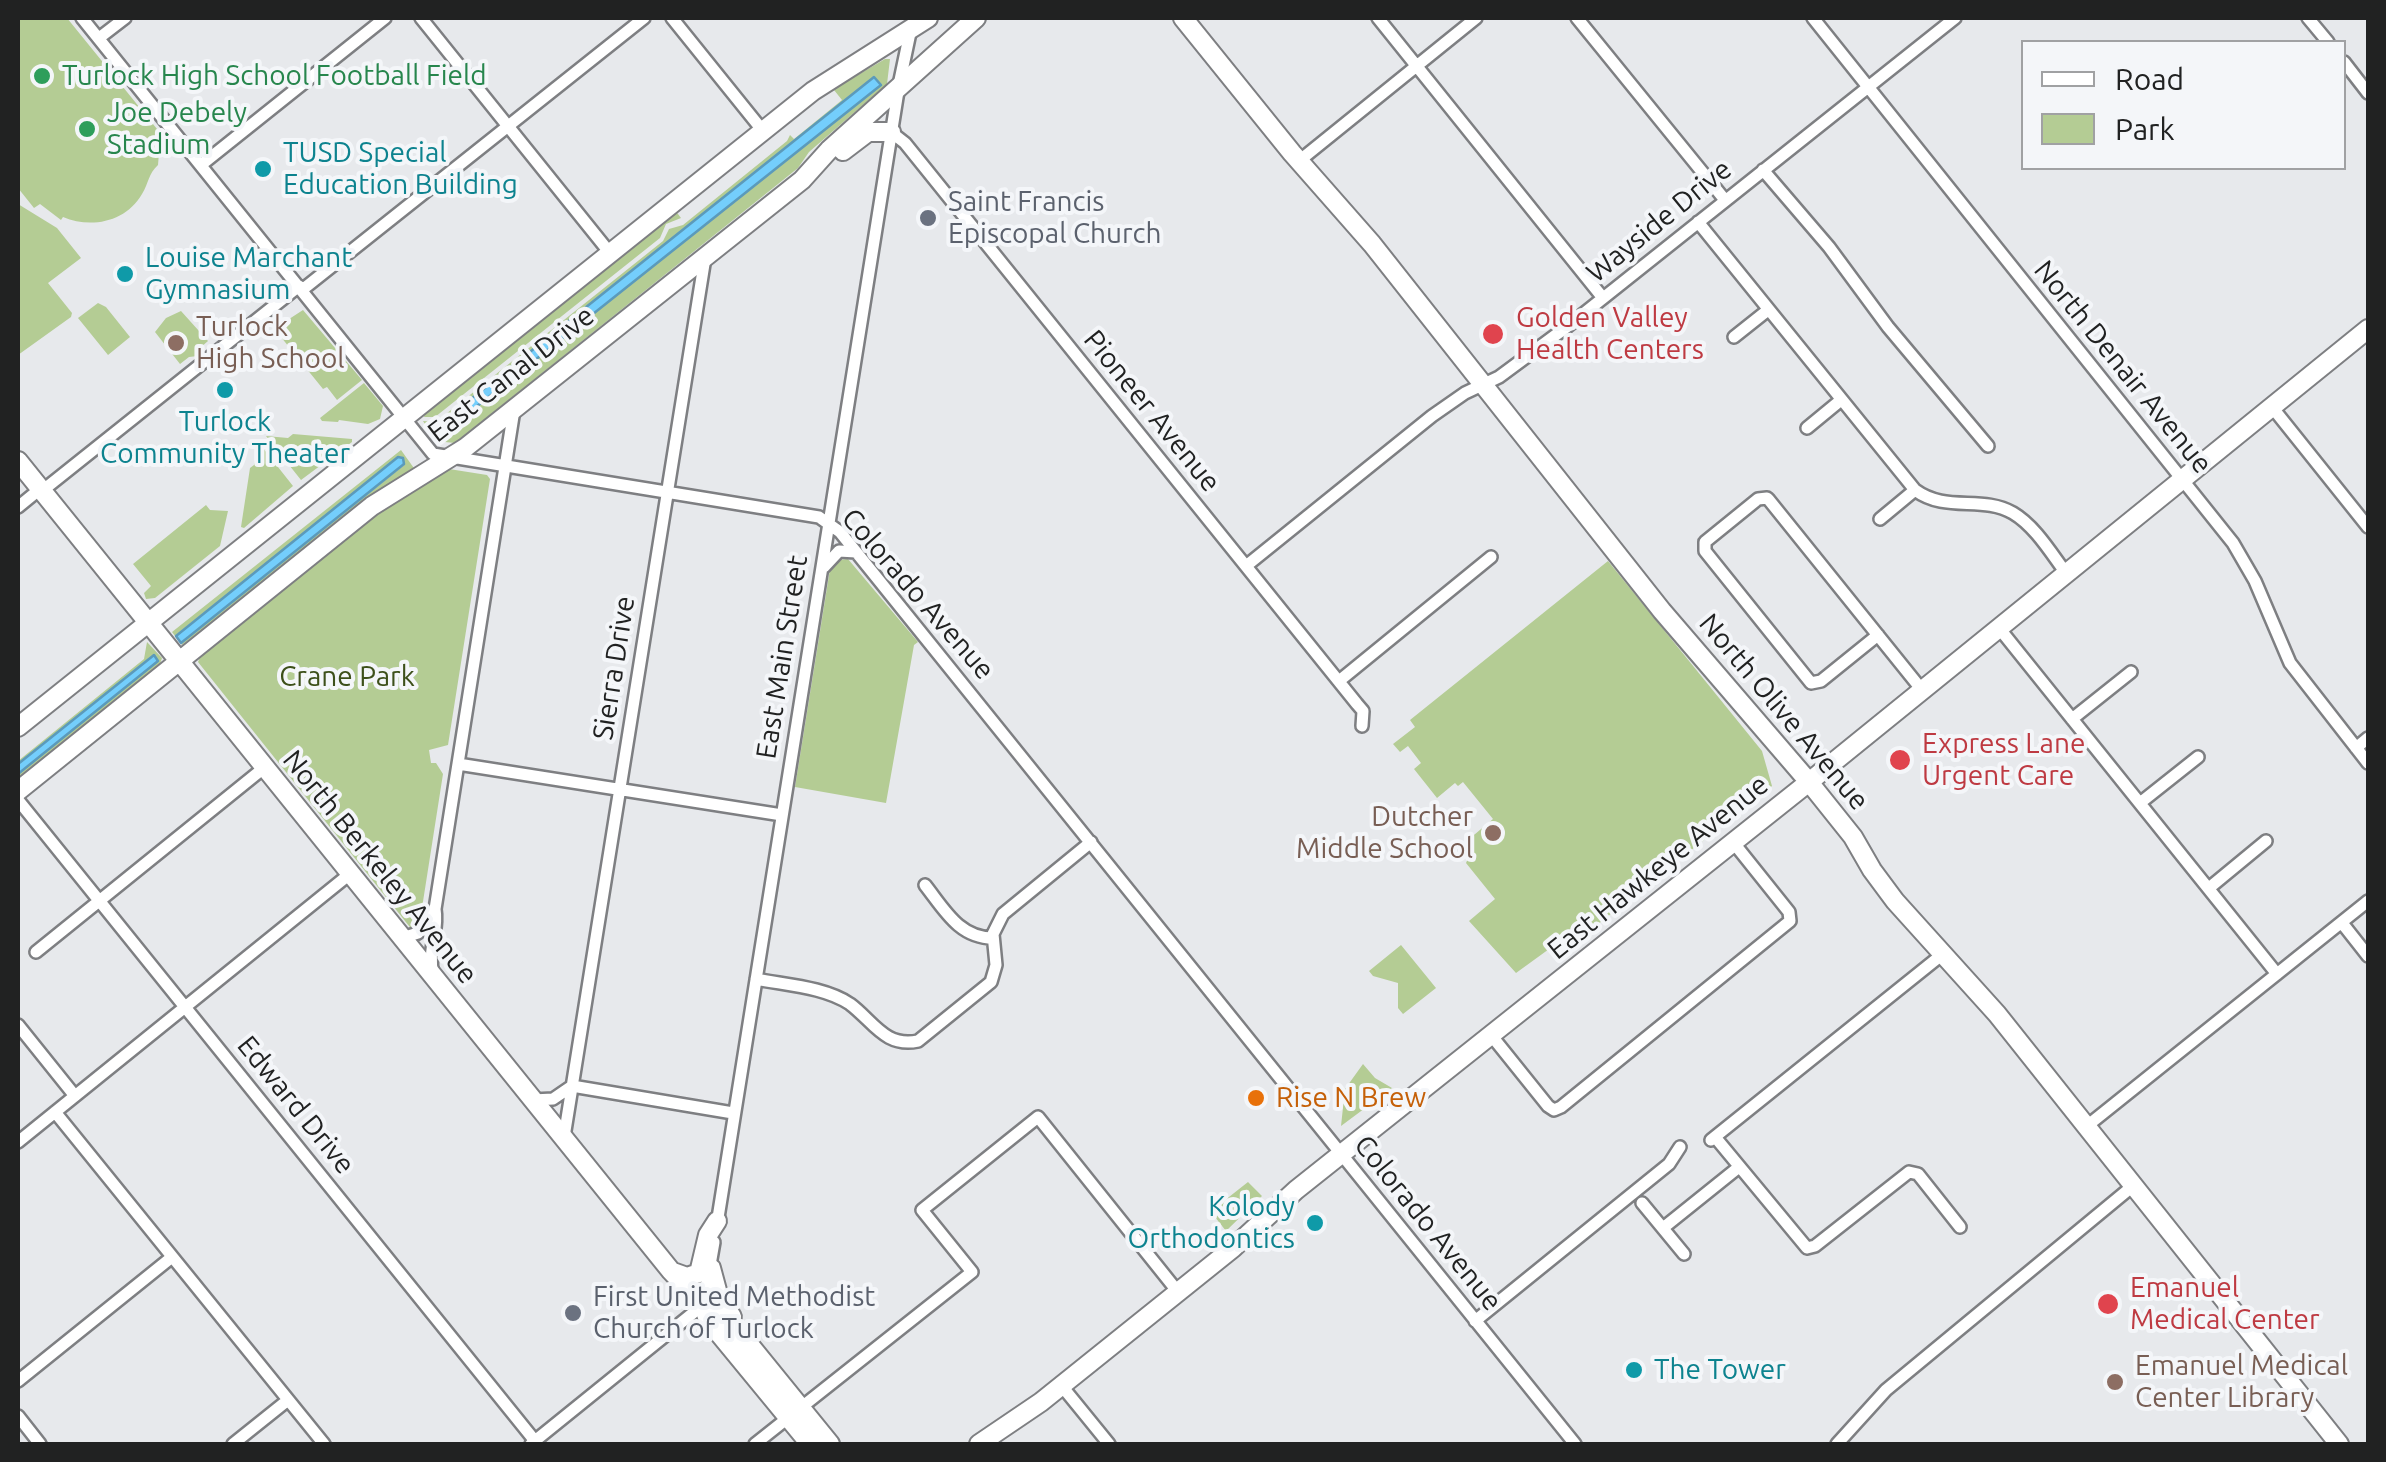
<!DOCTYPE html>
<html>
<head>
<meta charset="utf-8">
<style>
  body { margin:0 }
  #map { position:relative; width:2386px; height:1462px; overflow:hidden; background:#e7e9ec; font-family:Ubuntu,sans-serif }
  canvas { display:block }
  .frame { position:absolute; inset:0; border:20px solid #212222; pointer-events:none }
  .legend { position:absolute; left:2021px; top:40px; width:325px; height:130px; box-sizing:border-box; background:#f4f6f9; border:2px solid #a0a1a3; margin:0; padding:12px 18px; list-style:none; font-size:30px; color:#212222 }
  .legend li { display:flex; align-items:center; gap:20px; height:50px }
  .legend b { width:50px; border:2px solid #a0a1a3 }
</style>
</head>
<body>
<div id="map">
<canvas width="2386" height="1462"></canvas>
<div class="frame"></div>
<ul class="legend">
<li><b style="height:12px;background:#fff"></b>Road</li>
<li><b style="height:28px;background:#b4cc94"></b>Park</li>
</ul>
</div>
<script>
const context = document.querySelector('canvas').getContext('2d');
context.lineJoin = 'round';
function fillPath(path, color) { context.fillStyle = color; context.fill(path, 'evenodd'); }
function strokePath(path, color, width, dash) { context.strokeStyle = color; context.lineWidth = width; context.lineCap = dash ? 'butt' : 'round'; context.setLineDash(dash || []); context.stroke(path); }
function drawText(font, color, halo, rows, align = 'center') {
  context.font = font + ' Ubuntu,sans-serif'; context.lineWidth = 8; context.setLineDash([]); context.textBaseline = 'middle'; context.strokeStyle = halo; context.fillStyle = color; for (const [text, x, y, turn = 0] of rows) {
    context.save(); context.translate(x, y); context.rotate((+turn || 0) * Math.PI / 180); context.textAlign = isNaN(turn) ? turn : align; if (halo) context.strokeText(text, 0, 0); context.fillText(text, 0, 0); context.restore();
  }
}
fillPath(new Path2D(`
  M18,18H67L170,145L159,153L158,165C148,174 149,183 142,194C126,222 91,229 63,217L61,220L40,204L34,208L18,188Z
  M885,59H890L887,84L809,152L798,168L455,443L435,441L423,421L436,422L663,241L669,229L683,225L787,141L790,135L794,139L842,100L834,90L810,105L812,102ZM874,77L877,86L437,438L432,431Z
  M18,204L57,228L81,258L48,283L72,313L71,317L18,355Z
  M675,210L681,218L666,224L660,238L435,417H424L425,413Z
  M98,303L106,307L130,337L108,355L78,318Z
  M303,310L362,380L337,400L327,387L323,389L268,321L276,315L283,323Z
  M181,311L208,341L200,348L198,356L189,357L180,364L155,332L166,318Z
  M364,383L383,406L380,419L368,424L339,420L338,422L322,421L320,418Z
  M293,434L352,439V442L301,480L266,436L288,438Z
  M259,443L293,486L244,528L241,527L250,468L254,465Z
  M401,450L416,471L182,645L172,632ZM398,458L404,460V465L182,643L176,635Z
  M449,469L487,475L490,479L448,745L429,750L431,763H436L443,774L419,927L413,931L198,662L202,652L379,512Z
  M206,505L210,510L228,511L220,546L155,598L146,599L144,593L151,586L133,564Z
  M848,559L918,642L914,645L886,803L795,787L830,569L837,560Z
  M1608,561L1762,751L1772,786L1568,948L1565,944L1560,947L1556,944L1516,973L1469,921L1495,899L1466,863L1471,852L1468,840L1493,819L1463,782L1458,786L1455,783L1437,798L1414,769L1421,763L1408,746L1400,752L1393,744L1415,727L1410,720Z
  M147,642L162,658L159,667L18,782V774L158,661L153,655L18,764V761L144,659Z
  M1401,945L1436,988L1403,1014L1398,1008V983L1373,976L1369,971Z
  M1363,1064L1375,1078L1392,1088L1341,1126L1345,1089Z
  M1248,1182L1262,1196L1226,1231L1215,1217L1218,1211L1215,1208Z`), '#b4cc94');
const water = new Path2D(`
  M874,77L881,85L437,438L432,437L431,431Z
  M398,457L403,458L404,464L181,643L176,636Z
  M154,655L158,661L18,774V764Z`);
fillPath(water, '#74cefc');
strokePath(water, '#5b9abb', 2.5);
const street = new Path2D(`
  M82,18L433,454L819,517L840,532L1575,1444
  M421,18L610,253
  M672,18L763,131
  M1378,18L1603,298
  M1577,18L1725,200
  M1813,18L2233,543L2255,581L2290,663L2368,763
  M2308,18L2328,42
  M99,38L125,18
  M2344,62L2368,93
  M891,132L905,143L1357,704L1363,711L1362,726
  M1299,161L1476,18
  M201,165L385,18
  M1763,170L1829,247L1888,327L1988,446
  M1698,222L1915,490C1946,513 1982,495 2013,513C2035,526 2051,553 2066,573
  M302,290L644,18
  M1734,337L1768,310
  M2272,407L2368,527
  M1807,428L1841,400
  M42,491L299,286
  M18,507L40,489
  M1880,519L1915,490
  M1246,566L1432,416L1465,393L1499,377L1568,326L1955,18
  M824,567L839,551L856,552
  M1999,628L2277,974
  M1878,635L1821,681L1811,683L1705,551V542L1758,499L1767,498L1769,500L1922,690
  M1339,681L1491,557
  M2072,719L2131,672
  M2356,748L2368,738
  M458,764L782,815
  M18,800L535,1441
  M2140,803L2198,757
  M925,885C944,909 959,938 993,938
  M2209,888L2266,841
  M2342,923L2368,956
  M402,938L418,933L435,909
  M36,952L265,767
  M433,974C427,951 439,931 435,909L514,410
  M756,979C786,985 825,987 850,1004C873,1021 885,1048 918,1041L991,982L996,965L993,934L1003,914L1091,842
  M18,1025L75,1096
  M1491,1035L1548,1106L1554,1110L1561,1107L1790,921L1789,912L1733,842
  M572,1086L733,1113
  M533,1100L553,1099L572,1086
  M55,1112L324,1444
  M2087,1126L2368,901
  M564,1137L705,258
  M1715,1137L1807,1248L1815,1246L1909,1172L1918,1174L1960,1227
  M1711,1140L1944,953
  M18,1142L351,873
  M1642,1203L1684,1254
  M717,1224L899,85L911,28
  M1663,1228L1739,1167
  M1475,1321L1669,1164L1680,1147
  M18,1381L172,1257
  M1061,1385L1109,1444
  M18,1416L40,1444
  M233,1444L288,1400
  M531,1444L703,1305L714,1242
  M755,1444L972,1272L922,1210L1038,1117L1178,1292
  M1837,1444L1886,1390L2134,1185`);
const secondary = new Path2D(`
  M1183,18L1292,153L1372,244L1662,611L1809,782L1853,837L1872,870L1895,901L1997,1014L2339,1444
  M843,151L868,132H891
  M18,461L671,1271L703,1305L708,1320L810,1444
  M18,727L813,91L928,18
  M18,791L372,506L465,448L802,180L829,150L976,18
  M711,1268L718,1294L732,1317
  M673,1272L687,1277L699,1273L708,1235L717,1221
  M703,1305L719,1311L748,1343L830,1444
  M979,1444L1041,1402L1233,1248L1296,1190L1809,782L2368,329`);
strokePath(street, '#7e7f82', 16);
strokePath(secondary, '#7e7f82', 22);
strokePath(street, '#fff', 11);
strokePath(secondary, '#fff', 18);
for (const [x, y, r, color] of [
  [42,76,10,"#2e9e5b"],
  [87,129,10,"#2e9e5b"],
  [263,169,10,"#0f9aa8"],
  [928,218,10,"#6b7280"],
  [125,274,10,"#0f9aa8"],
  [1493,334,12,"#e0444e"],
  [176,343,10,"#8d6e63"],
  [225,390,10,"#0f9aa8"],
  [1900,760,12,"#e0444e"],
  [1493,833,10,"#8d6e63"],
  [1256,1098,10,"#e8710a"],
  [1315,1223,10,"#0f9aa8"],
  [2108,1304,12,"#e0444e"],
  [573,1313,10,"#6b7280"],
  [1634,1370,10,"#0f9aa8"],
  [2115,1382,10,"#8d6e63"]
]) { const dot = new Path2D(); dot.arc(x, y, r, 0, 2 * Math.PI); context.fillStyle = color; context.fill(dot); strokePath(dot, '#f4f6f9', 4); }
drawText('28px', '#27864d', '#f4f6f9', [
  ["Turlock High School Football Field",62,76],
  ["Joe Debely",107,113],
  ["Stadium",107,145]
], 'left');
drawText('28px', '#0d838f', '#f4f6f9', [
  ["TUSD Special",283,153],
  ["Education Building",283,185],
  ["Louise Marchant",145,258],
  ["Gymnasium",145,290],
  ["Turlock",225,422,"center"],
  ["Community Theater",225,454,"center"],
  ["Kolody",1295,1207,"right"],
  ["Orthodontics",1295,1239,"right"],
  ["The Tower",1654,1370]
], 'left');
drawText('28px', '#5b616d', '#f4f6f9', [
  ["Saint Francis",948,202],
  ["Episcopal Church",948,234],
  ["First United Methodist",593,1297],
  ["Church of Turlock",593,1329]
], 'left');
drawText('28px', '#212222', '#f4f6f9', [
  ["Wayside Drive",1659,221,-39],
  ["North Denair Avenue",2123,367,51],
  ["East Canal Drive",511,374,-38],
  ["Pioneer Avenue",1152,411,51],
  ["Colorado Avenue",918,594,49],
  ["East Main Street",782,657,-81],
  ["Sierra Drive",614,668,-81],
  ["North Olive Avenue",1784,712,50],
  ["North Berkeley Avenue",380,867,51],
  ["East Hawkeye Avenue",1658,867,-39],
  ["Edward Drive",296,1105,51],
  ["Colorado Avenue",1428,1223,51]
]);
drawText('28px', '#be3a42', '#f4f6f9', [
  ["Golden Valley",1516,318],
  ["Health Centers",1516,350],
  ["Express Lane",1922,744],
  ["Urgent Care",1922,776],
  ["Emanuel",2130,1288],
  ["Medical Center",2130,1320]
], 'left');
drawText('28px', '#785e54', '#f4f6f9', [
  ["Turlock",196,327],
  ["High School",196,359],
  ["Dutcher",1473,817,"right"],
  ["Middle School",1473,849,"right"],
  ["Emanuel Medical",2135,1366],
  ["Center Library",2135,1398]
], 'left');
drawText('28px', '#3d501a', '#f4f6f9', [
  ["Crane Park",347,677]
]);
drawText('28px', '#c56008', '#f4f6f9', [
  ["Rise N Brew",1276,1098]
], 'left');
</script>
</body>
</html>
